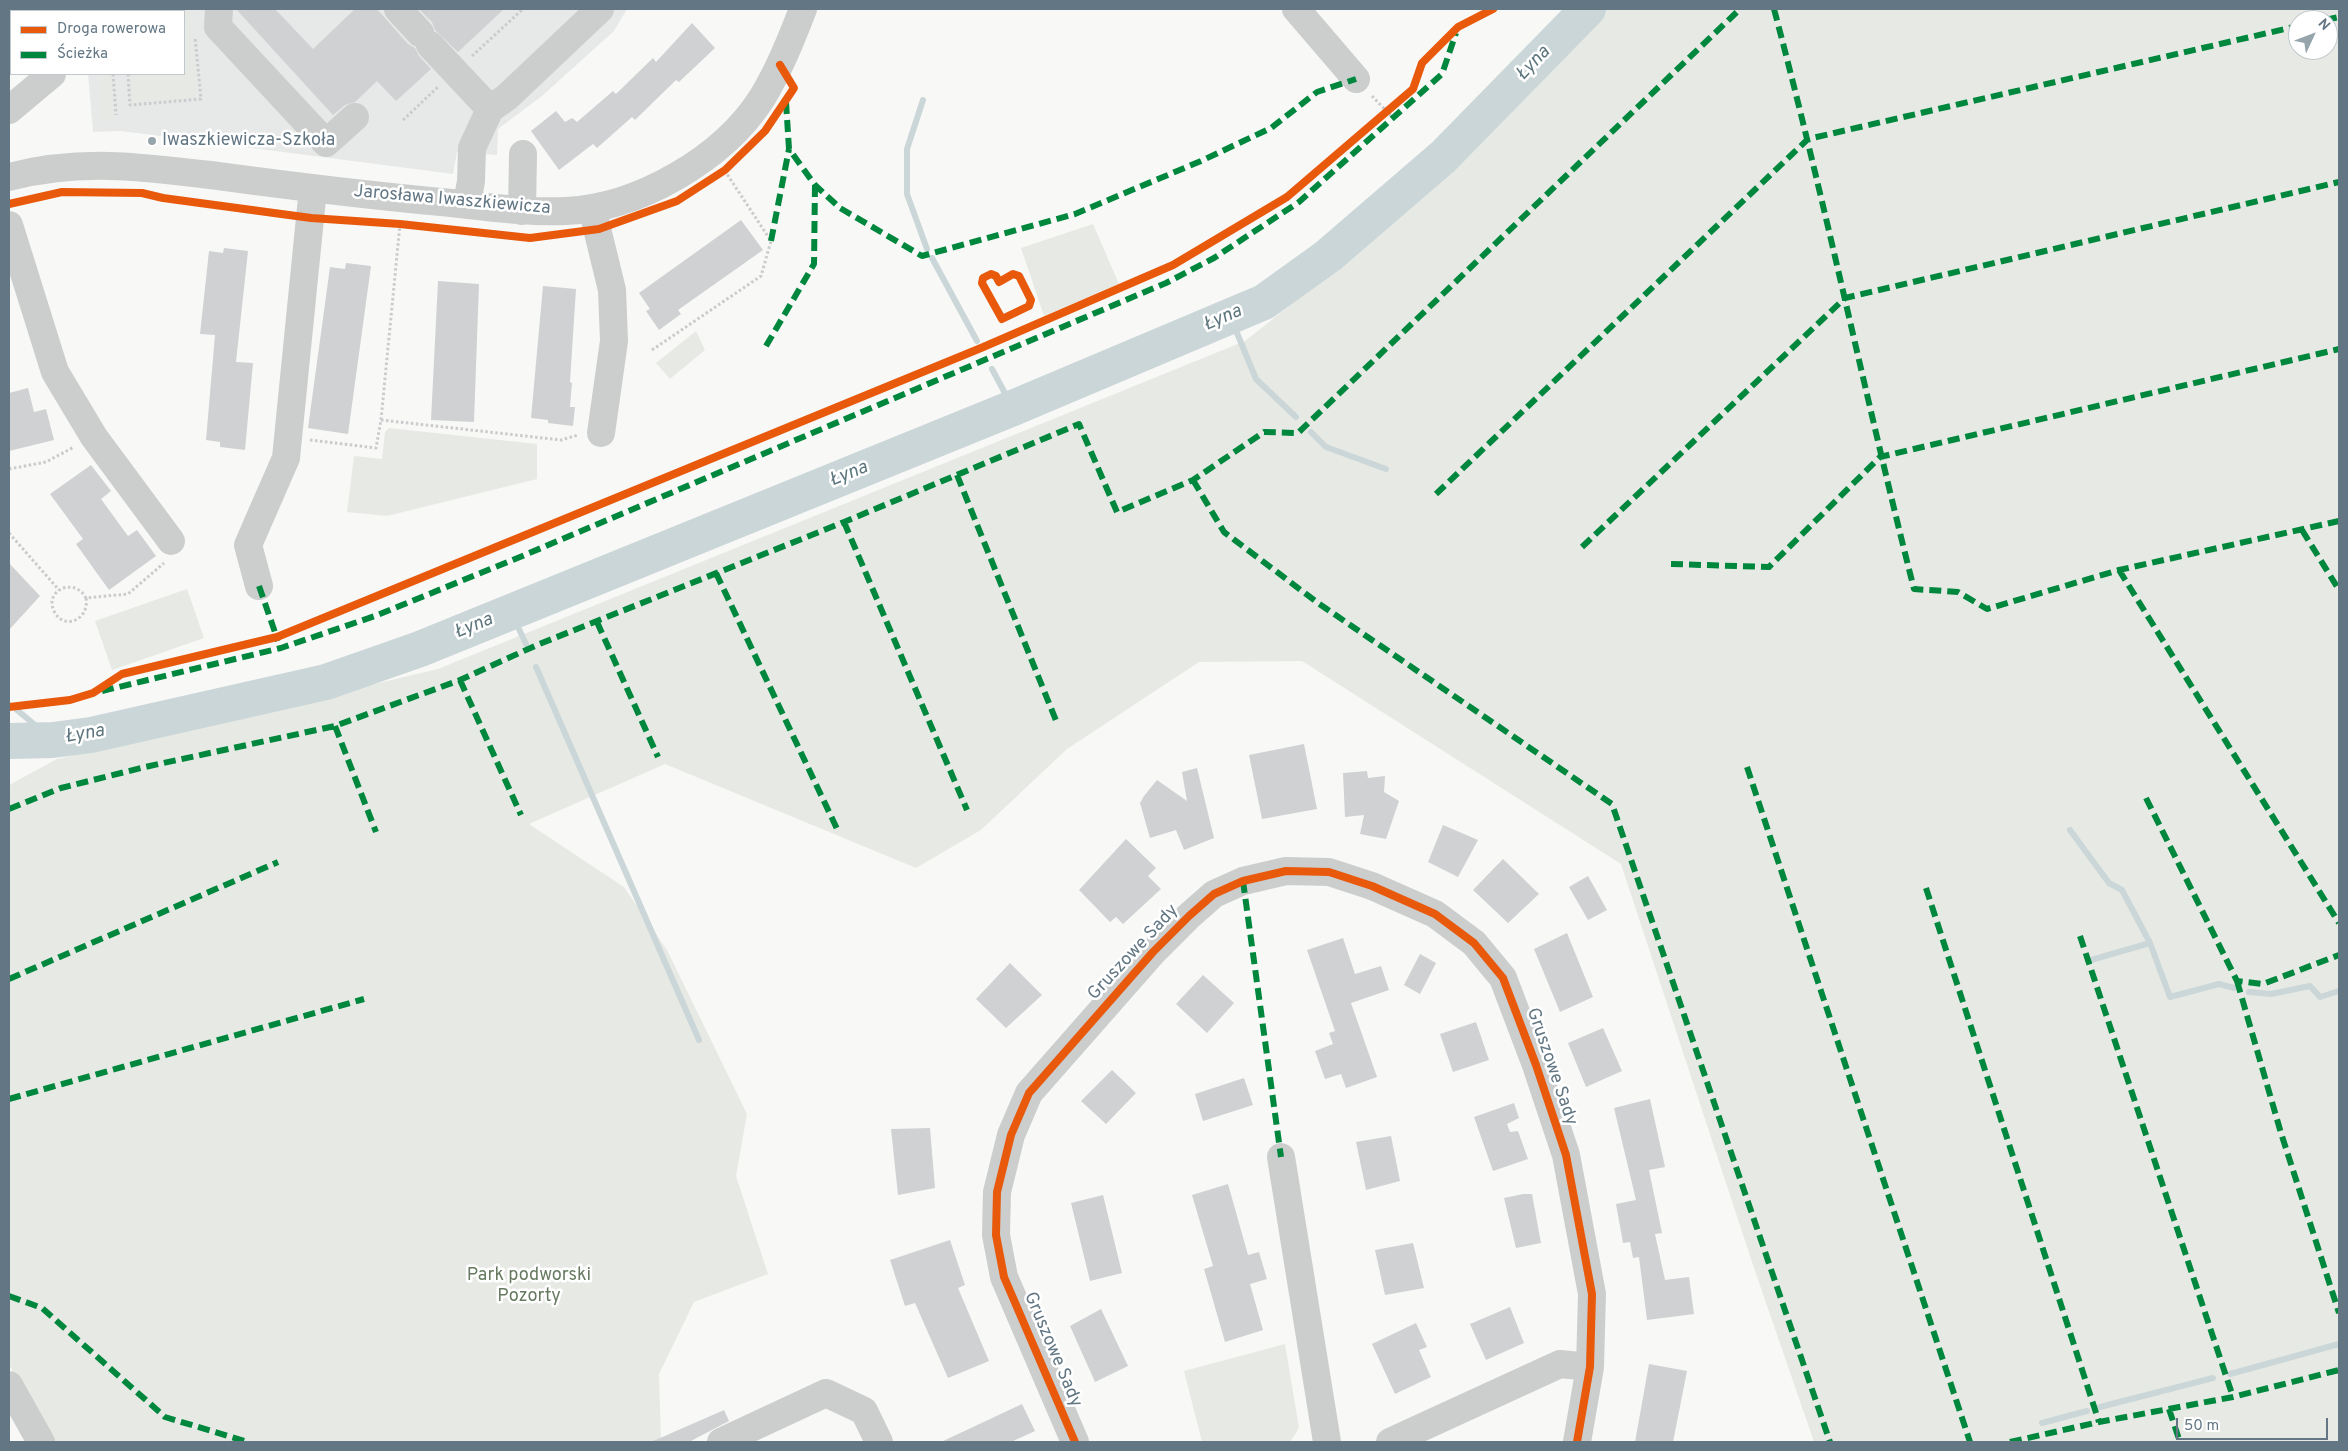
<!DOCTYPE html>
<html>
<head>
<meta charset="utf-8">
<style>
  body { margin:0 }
  #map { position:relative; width:2348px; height:1451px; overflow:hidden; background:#f8f8f7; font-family:Overpass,sans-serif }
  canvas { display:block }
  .frame { position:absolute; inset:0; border:10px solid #627683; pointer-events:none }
  .legend { position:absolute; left:10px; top:10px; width:175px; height:65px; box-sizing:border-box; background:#fff; border:1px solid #c0c8cd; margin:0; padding:6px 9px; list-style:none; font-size:15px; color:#627683 }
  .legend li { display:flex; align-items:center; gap:10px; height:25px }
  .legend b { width:25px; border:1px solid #c0c8cd }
  .north { position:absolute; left:2288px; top:10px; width:50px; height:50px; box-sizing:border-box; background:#fff; border:1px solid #c0c8cd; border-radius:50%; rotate:47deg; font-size:14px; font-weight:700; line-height:20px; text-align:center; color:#627683 }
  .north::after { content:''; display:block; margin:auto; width:18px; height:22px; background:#96a4ac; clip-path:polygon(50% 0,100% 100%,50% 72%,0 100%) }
  .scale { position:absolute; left:2176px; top:1418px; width:152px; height:22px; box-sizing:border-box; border:2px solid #627683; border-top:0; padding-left:6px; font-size:15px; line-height:18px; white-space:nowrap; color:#627683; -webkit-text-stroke:4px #fff; paint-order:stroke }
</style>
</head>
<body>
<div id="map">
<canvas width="2348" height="1451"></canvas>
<div class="frame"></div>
<ul class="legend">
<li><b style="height:6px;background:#e8590c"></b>Droga rowerowa</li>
<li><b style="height:6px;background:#00873e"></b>Ścieżka</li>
</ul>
<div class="north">N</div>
<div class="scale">50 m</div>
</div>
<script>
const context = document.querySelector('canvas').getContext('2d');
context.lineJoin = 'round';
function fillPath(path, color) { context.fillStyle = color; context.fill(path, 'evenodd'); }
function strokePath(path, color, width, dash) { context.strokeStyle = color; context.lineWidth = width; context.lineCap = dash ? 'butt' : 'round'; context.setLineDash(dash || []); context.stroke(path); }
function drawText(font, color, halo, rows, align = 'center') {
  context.font = font + ' Overpass,sans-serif'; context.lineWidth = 5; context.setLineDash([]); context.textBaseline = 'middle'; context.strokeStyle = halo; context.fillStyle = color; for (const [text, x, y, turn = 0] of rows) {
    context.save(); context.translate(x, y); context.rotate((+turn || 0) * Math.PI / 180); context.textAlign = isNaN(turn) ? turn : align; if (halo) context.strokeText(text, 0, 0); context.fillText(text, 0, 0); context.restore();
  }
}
fillPath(new Path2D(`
  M83,9H627L614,31L542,96L498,129L497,155L457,152L453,174L121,131L93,132L88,74H184V11H83Z`), '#e7e8e8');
fillPath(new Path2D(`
  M125,9H190L197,98L132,102L130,74H184V11H125Z
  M1604,9H2339V1442H1814L1753,1265L1621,864L1302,661L1199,662L1067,749L981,830L916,868L665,764L529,824L624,887L667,950L747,1114L736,1176L768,1274L694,1302L659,1374L661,1439L654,1442H55L9,1365V785L57,759L438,669L1245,341L1308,291ZM2298,20H2328V50H2298Z
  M98,74H110L114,119L102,120Z
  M1093,224L1119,284L1044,316L1021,248Z
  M696,331L705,350L670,379L656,363Z
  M389,428L537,444V479L387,516L347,512L354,456L382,459L385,432Z
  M187,589L204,638L112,670L95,621Z
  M1285,1344L1299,1428L1290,1442H1202L1184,1371Z`), '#e7eae4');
strokePath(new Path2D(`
  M923,100L907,149V194L927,249
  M932,258L977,341
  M1230,316L1256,379L1296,417
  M992,369L1013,408
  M1311,432L1326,447L1386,469
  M511,612L526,644
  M536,667L699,1040
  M17,710L53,740
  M2070,830L2109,883L2122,890L2150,943L2170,997L2219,984L2234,988
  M2091,960L2150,943
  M2249,992L2271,994L2310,986L2320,997L2339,991
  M2230,1374L2339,1344
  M2100,1407L2213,1378
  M2042,1423L2087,1411`), '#cbd6d8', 6);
strokePath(new Path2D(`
  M9,741L53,740L91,735L326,682L420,649L1013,408L1264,302L1328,256L1443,157L1588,9`), '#cbd6d8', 36);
fillPath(new Path2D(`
  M236,9H275L313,49L355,9H377L408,44L415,48L419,56L431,69L396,101L377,81L355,102L345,105L333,115Z
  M419,9H504L458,52L435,30L432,22Z
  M692,23L715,48L679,82L676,80L635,120L632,117L597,148L593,144L559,170L531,131L556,111L565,122L572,118L577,122L613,91L616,94L653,58L656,62Z
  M741,220L763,250L678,310L681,314L659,330L646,311L650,309L639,293Z
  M224,248L248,251L236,362L253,363L245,450L220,447V442L206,440L215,335L200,334L209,251L223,253Z
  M346,263L371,266L348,434L308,428L330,267L345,269Z
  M438,281L479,284L474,422L431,420Z
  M543,286L576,289L570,382L572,383L570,407H575L573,426L548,423V420L531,418Z
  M28,388L34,412L46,409L54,440L9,451V393Z
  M91,465L111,491L101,499L128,536L137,530L156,556L109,590L76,544L83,539L50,494Z
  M9,563L40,596L9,630Z
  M1304,744L1317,809L1262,819L1249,755Z
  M1197,768L1214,838L1184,850L1176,830L1150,838L1140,803L1144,796L1157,780L1187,801L1182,772Z
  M1367,771L1368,778L1385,776L1384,792L1399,801L1386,839L1360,834L1364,815L1345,817L1343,773Z
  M1443,825L1478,840L1458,877L1428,862Z
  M1126,839L1156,868L1148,876L1161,889L1123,924L1116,917L1110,922L1079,890Z
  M1503,859L1539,894L1508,923L1473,890Z
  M1588,876L1607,910L1588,920L1569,887Z
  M1567,933L1593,997L1560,1012L1534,949Z
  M1343,938L1355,974L1381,966L1389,990L1351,1003L1377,1077L1346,1088L1341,1074L1325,1079L1315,1051L1333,1044L1329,1033L1335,1031L1307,950Z
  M1420,954L1436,963L1420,994L1404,985Z
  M1010,963L1042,995L1006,1028L976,999Z
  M1203,975L1234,1003L1207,1033L1176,1004Z
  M1476,1022L1489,1060L1453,1072L1440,1034Z
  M1603,1028L1622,1071L1586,1087L1568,1043Z
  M1112,1070L1136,1093L1106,1124L1081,1101Z
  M1244,1078L1253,1105L1203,1121L1195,1094Z
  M1650,1099L1665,1167L1649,1170L1662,1233L1655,1234L1665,1280L1689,1277L1694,1314L1647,1320L1639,1257L1633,1258L1630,1242L1623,1243L1616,1204L1636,1200L1614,1108Z
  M1514,1103L1519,1118L1507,1124L1510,1132L1518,1131L1528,1159L1493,1171L1474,1117Z
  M930,1128L935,1188L898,1195L891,1129Z
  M1391,1136L1400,1181L1366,1190L1356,1142Z
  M1228,1184L1248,1255L1259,1252L1267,1279L1250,1284L1263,1330L1225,1342L1204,1269L1213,1266L1192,1195Z
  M1523,1194H1532L1541,1243L1516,1248L1504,1198Z
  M1103,1195L1122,1273L1090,1281L1071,1203Z
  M950,1240L965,1285L958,1288L989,1361L948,1378L915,1303L905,1306L890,1260Z
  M1413,1243L1424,1288L1385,1295L1375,1250Z
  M1510,1307L1524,1343L1486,1360L1470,1324Z
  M1101,1309L1128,1366L1095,1382L1070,1326Z
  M1416,1323L1427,1347L1419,1350L1431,1377L1395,1394L1372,1344Z
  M1649,1364L1687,1371L1673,1442H1635Z
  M1022,1404L1035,1431L1011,1442H941Z
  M724,1410L729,1421L689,1442H651Z`), '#cfd1d2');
strokePath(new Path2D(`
  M108,9V11
  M121,9V11
  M472,56L523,9
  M113,74L116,115
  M128,74L130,105L201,99L195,37
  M1372,96L1394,119
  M403,120L438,87
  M652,350L761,276L771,241L725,171
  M381,420L561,440L578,435
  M310,440L376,448L381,420L400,224
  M9,469L46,462L74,447
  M9,533L59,590
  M86,598C90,620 63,631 54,611C44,591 74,576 86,598L128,594L164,563`), '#cacbcc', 3, [2.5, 2.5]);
strokePath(new Path2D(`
  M55,9L56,11
  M219,9L218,27L326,143L355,117
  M398,9L420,33
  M1296,9L1356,79
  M430,45L490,109
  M9,110L52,74
  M9,177C81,158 145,167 218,176C292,186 366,195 441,202C482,206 524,213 566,211C638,208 723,159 762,98C779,70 791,40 803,9
  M467,204L471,181L472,148L490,109L507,97L600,9
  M592,208L612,290L614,341L601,433
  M522,211L523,154
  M9,225L55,372L94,437L171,541
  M259,586L248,545L286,458L313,188
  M1281,1157L1327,1442
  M9,1385L41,1442
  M721,1442L826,1393L864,1411L879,1442
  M1075,1442L1004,1277L996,1235L997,1192L1011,1135L1029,1093L1153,952L1189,916L1214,894L1243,881L1286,871L1329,872L1372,886L1435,914L1474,943L1503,978L1536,1065L1566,1155L1592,1294L1590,1367L1577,1442
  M1390,1442L1560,1364L1590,1367`), '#cccece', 28);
strokePath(new Path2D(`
  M1774,9C1825,201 1865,396 1914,589L1958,592L1987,609L2119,570L2339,521
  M2325,20L2339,17
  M786,102L789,149L815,185L840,208L922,256L1075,214L1201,161L1271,128L1317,92L1356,79
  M771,241L789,149
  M766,346L814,264L815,185
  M957,475L1057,723
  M1193,480L1224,532L1318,603L1612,804L1830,1442
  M1436,494L1808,139L2298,26
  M844,522L967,810
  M2302,530L2339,590
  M1582,547L1845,298L2339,182
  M1671,564L1769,567L1880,457L2339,349
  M2119,570L2339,923
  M716,573L839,833
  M259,586L278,641
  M597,622L658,757
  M460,680L521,815
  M102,691L281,648L375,616L520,557L1166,283L1214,258L1299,202L1442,74L1456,33
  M335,726L376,832
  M1747,767L1970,1442
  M2146,798L2237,981L2263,984L2339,955
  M9,809L61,788L145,767L335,726L460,680L537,645L844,522L1079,424L1117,512L1193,480L1264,432L1298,433L1740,9
  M1243,881L1281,1157
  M1926,888L2099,1422
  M2080,936L2233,1397
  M9,979L278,862
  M2237,981L2281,1133L2339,1313
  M9,1099L364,999
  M9,1296L42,1308L165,1417L248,1442
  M2169,1409L2180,1442
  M2010,1442L2099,1422L2233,1397L2339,1370`), '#00873e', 6, [12, 6]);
strokePath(new Path2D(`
  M9,204L62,192L142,193L163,198L311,218L400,224L530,238L599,229L677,201L725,170L765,131L794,88L780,65
  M991,274L996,276L999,282L1013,274L1019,276L1031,300L1029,306L1002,319L982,283L983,278Z
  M9,707L70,700L93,693L122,674L277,637L981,348L1173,265L1287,197L1413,89L1422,63L1458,27L1493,9
  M1075,1442L1004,1277L996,1235L997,1192L1011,1135L1029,1093L1153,952L1189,916L1214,894L1243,881L1286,871L1329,872L1372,886L1435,914L1474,943L1503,978L1536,1065L1566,1155L1592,1294L1590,1367L1577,1442`), '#e8590c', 8);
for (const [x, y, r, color] of [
  [152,141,5,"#96a4ac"]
]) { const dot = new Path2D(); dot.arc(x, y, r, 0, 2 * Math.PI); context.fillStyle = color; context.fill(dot); strokePath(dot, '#fff', 2); }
drawText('18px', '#627683', '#fff', [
  ["Iwaszkiewicza-Szkoła",162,141]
], 'left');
drawText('18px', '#627683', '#fff', [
  ["Jarosława Iwaszkiewicza",452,201,5],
  ["Gruszowe Sady",1134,953,-47],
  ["Gruszowe Sady",1551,1067,71],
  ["Gruszowe Sady",1052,1350,67]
]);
drawText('18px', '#677a61', '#fff', [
  ["Park podworski",529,1276],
  ["Pozorty",529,1297]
]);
drawText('italic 19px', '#5d767d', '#fff', [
  ["Łyna",1534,64,-46],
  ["Łyna",1223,319,-23],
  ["Łyna",849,475,-22],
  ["Łyna",474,627,-22],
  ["Łyna",85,735,-10]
]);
</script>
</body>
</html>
